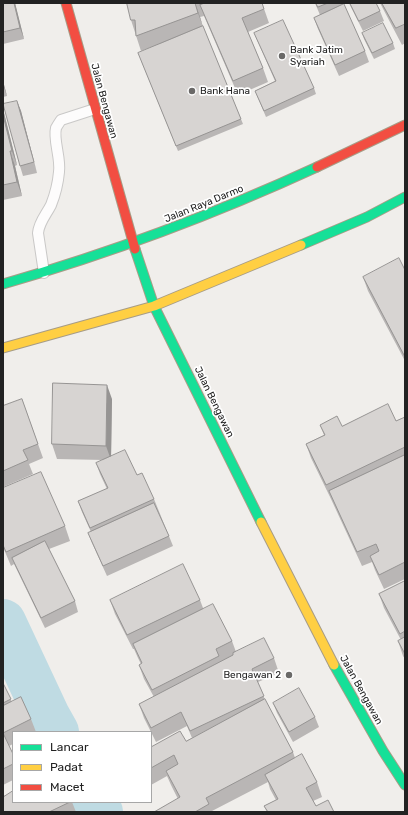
<!DOCTYPE html>
<html>
<head>
<meta charset="utf-8">
<style>
  body { margin:0 }
  #map { position:relative; width:408px; height:815px; overflow:hidden; background:#f0eeeb; font-family:Rubik,sans-serif }
  canvas { display:block }
  .frame { position:absolute; inset:0; border:4px solid #222; pointer-events:none }
  .legend { position:absolute; left:12px; top:731px; width:140px; height:72px; box-sizing:border-box; background:#fff; border:1px solid #a7a7a7; margin:0; padding:5px 7px; list-style:none; font-size:12px; color:#222 }
  .legend li { display:flex; align-items:center; gap:8px; height:20px }
  .legend b { width:20px; border:1px solid #a7a7a7 }
</style>
</head>
<body>
<div id="map">
<canvas width="408" height="815"></canvas>
<div class="frame"></div>
<ul class="legend">
<li><b style="height:5px;background:#16e098"></b>Lancar</li>
<li><b style="height:5px;background:#ffcf43"></b>Padat</li>
<li><b style="height:5px;background:#f24e42"></b>Macet</li>
</ul>
</div>
<script>
const context = document.querySelector('canvas').getContext('2d');
context.lineJoin = 'round';
function strokePath(path, color, width, dash) { context.strokeStyle = color; context.lineWidth = width; context.lineCap = dash ? 'butt' : 'round'; context.setLineDash(dash || []); context.stroke(path); }
function fillPath(path, color) { context.fillStyle = color; context.fill(path, 'evenodd'); }
function drawText(font, color, halo, rows, align = 'center') {
  context.font = font + ' Rubik,sans-serif'; context.lineWidth = 3.5; context.setLineDash([]); context.textBaseline = 'middle'; context.strokeStyle = halo; context.fillStyle = color; for (const [text, x, y, turn = 0] of rows) {
    context.save(); context.translate(x, y); context.rotate((+turn || 0) * Math.PI / 180); context.textAlign = isNaN(turn) ? turn : align; if (halo) context.strokeText(text, 0, 0); context.fillText(text, 0, 0); context.restore();
  }
}
strokePath(new Path2D(`
  M3,622L47,716L56,732
  M95,802L100,812`), '#bfdbe3', 46);
const lane = new Path2D(`
  M44,273L38,233C39,222 46,215 51,205C55,195 58,183 59,172C61,158 53,140 56,128C57,126 59,123 61,120L95,109`);
const fast = new Path2D(`
  M301,245L367,217L405,197
  M135,249L154,306L261,522
  M3,284C111,253 215,214 317,167
  M334,665L383,751L405,785`);
const slow = new Path2D(`
  M3,348L154,306L301,245
  M261,522L334,665`);
const jam = new Path2D(`
  M66,3L135,249
  M317,167L405,125`);
strokePath(lane, '#c9c8c7', 12);
strokePath(fast, '#a79c86', 11);
strokePath(slow, '#a79c86', 11);
strokePath(jam, '#a79c86', 11);
strokePath(lane, '#fdfcfc', 10);
strokePath(fast, '#16e098', 9);
strokePath(slow, '#ffcf43', 9);
strokePath(jam, '#f24e42', 9);
fillPath(new Path2D(`
  M3,3H15L24,39L3,44Z
  M127,3H262L269,23L248,32L263,68L268,82L238,95L204,16L200,17L203,27L243,124L178,151L140,58L160,44L141,51L131,20Z
  M315,3H343L365,51L369,62L339,76L318,29L314,18L320,15Z
  M349,3H376L380,11L384,21L363,31Z
  M380,3H405V43L402,45Z
  M254,33L314,88L316,94L266,117L255,91L275,81Z
  M362,33L393,43L395,49L374,59L364,39Z
  M3,81L7,96L3,97Z
  M17,101L21,111L37,173L23,176L20,166Z
  M3,109L17,165L15,166L22,196L3,200Z
  M405,270V361L368,291L363,277Z
  M22,399L43,458L29,464L33,474L3,487V406Z
  M112,399L111,457L137,475L154,499L173,546L107,576L92,543L88,533L91,532L82,512L78,501L107,489L100,474L96,463L104,460L57,459L52,444Z
  M405,417V579L384,589L375,570L372,562L362,566L331,499L311,458L306,444L324,435L320,425L342,426L396,421Z
  M3,488L65,526L70,541L49,549L75,601L78,612L45,628L14,564L11,566L3,547Z
  M405,581V659L403,656L398,641L401,640L384,608L379,594Z
  M110,600H200L203,608L232,641L236,652L274,658L279,673L258,682L265,700L293,752L295,758L317,782L322,797L313,801L316,806L334,812H267L264,806L276,800L270,789L268,782L212,811V812H154L178,799L171,785L167,776L151,785V747L186,741L192,738L187,726L156,742L144,718L139,704L154,697L144,679L139,665L141,664L138,658L134,649H133L115,614Z
  M3,686L12,702L31,719L36,732H13V744L9,746L13,754V780L3,785Z
  M273,703L315,717L319,727L293,742L277,713Z
  M4,796L13,802H72L76,812H3Z`), '#b9b6b5');
fillPath(new Path2D(`
  M14,3H15L24,39L20,28Z
  M195,3L200,17L203,27L198,13Z
  M3,81L7,96L3,85Z
  M17,101L21,111L37,173L34,162Z
  M3,109L17,165L12,151L3,115Z
  M10,151L15,166L22,196L17,182Z
  M107,385L112,399L111,460L106,446Z`), '#969493');
const building = new Path2D(`
  M3,3H14L20,28L3,32Z
  M127,3H195L198,13L136,36L135,20H131Z
  M205,3H262L264,9L242,18L263,68L233,81L200,5Z
  M316,3H328L318,7Z
  M350,3H376L380,11L359,21Z
  M382,3H405V24L396,28Z
  M344,4L365,51L335,65L314,18Z
  M283,20L314,88L264,111L255,91L276,81L254,33Z
  M383,23L393,43L372,53L362,33Z
  M203,26L241,119L176,146L138,53Z
  M17,101L34,162L20,166L3,104Z
  M3,115L12,151H10L17,182L3,185Z
  M399,258L405,270V357L363,277Z
  M53,383L107,385L106,446L52,444Z
  M22,399L38,444L23,450L28,460L3,471V406Z
  M388,404L396,421L405,417V447L326,485L306,444L325,435L320,425L337,416L342,426Z
  M125,450L137,475L142,473L154,499L90,528L78,501L108,488L96,463Z
  M405,455V562L379,575L370,556L379,551L376,544L357,552L329,491Z
  M41,472L65,526L6,552L3,545V488Z
  M154,503L169,536L103,566L88,533Z
  M45,541L75,601L41,618L12,558Z
  M183,564L200,600L127,635L110,600Z
  M405,581V631L400,634L379,594Z
  M213,604L232,641L216,649L219,656L152,690L139,665L142,663L133,644Z
  M405,637V654L398,641Z
  M264,638L274,658L252,669L264,696L190,731L181,712L151,728L139,704L233,655V653Z
  M4,685L11,699L3,703V686Z
  M299,688L315,717L289,732L273,703Z
  M21,697L31,719L3,733V706Z
  M265,699L293,752L206,798L209,804L195,812H154L180,797L166,771L178,764L174,755L151,768V747L180,731L186,741Z
  M3,733L13,754V764L3,769Z
  M302,754L317,782L306,788L316,806L328,800L334,812H268L264,806L278,799L265,775Z
  M13,791V802H70L49,812H3V794L4,796Z`);
fillPath(building, '#d7d4d2');
strokePath(building, '#969493', 1);
for (const [x, y, r, color] of [
  [282,56,4,"#6a6968"],
  [192,91,4,"#6a6968"],
  [289,675,4,"#6a6968"]
]) { const dot = new Path2D(); dot.arc(x, y, r, 0, 2 * Math.PI); context.fillStyle = color; context.fill(dot); strokePath(dot, '#fff', 1.5); }
drawText('10px', '#222', '#fff', [
  ["Bank Jatim",290,50],
  ["Syariah",290,62],
  ["Bank Hana",200,91],
  ["Bengawan 2",281,675,"right"]
], 'left');
drawText('10px', '#222', '#fff', [
  ["Jalan Bengawan",104,101,75],
  ["Jalan Raya Darmo",204,204,-22],
  ["Jalan Bengawan",214,402,64],
  ["Jalan Bengawan",361,690,61]
]);
</script>
</body>
</html>
